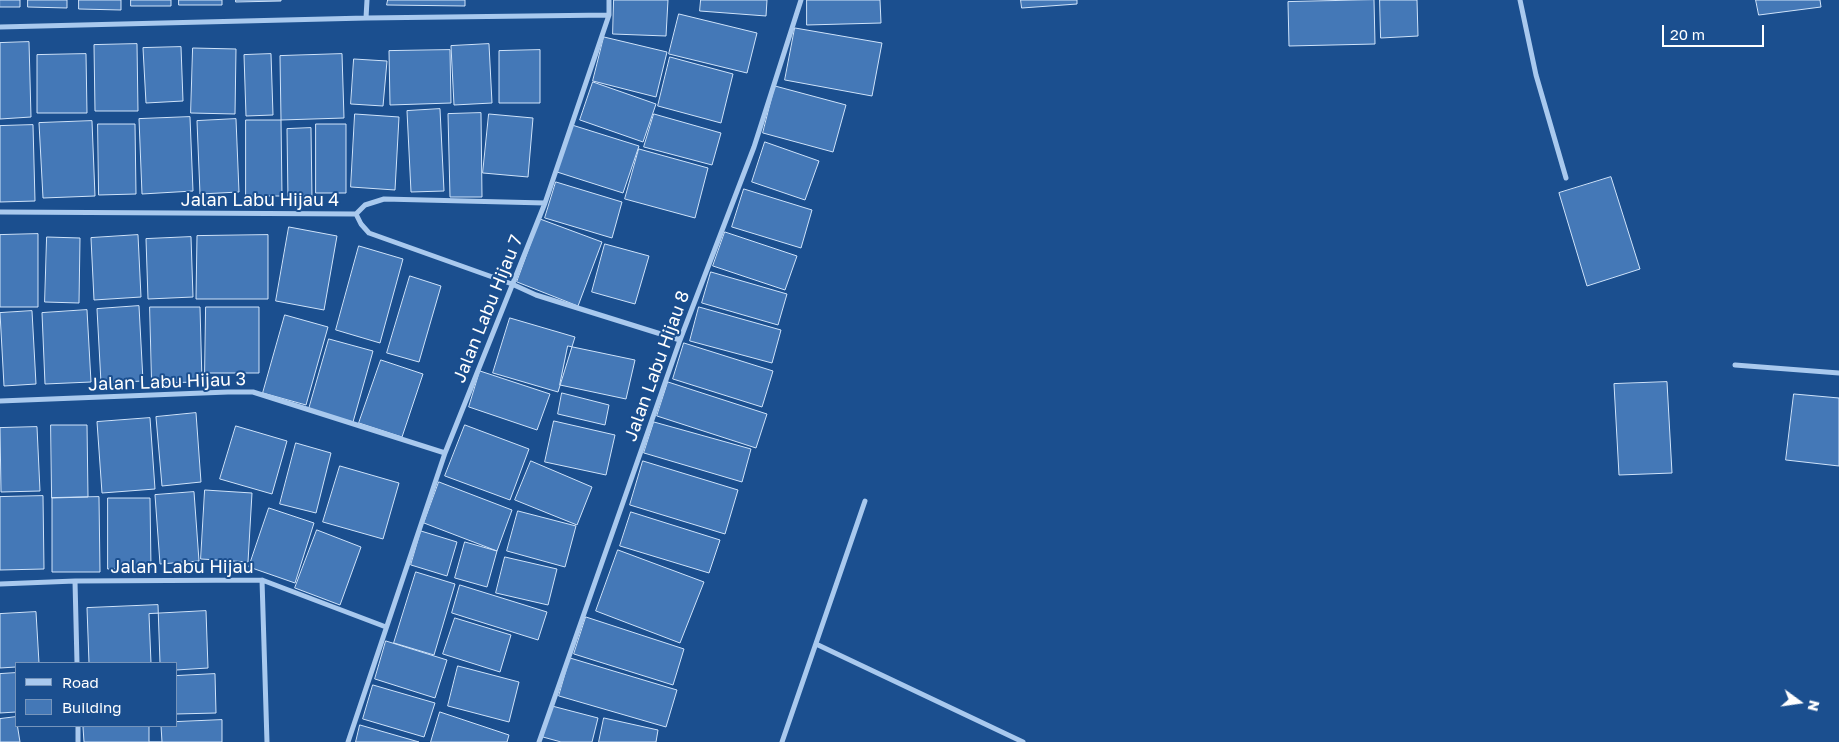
<!DOCTYPE html>
<html>
<head>
<meta charset="utf-8">
<style>
  body { margin:0 }
  #map { position:relative; width:1839px; height:742px; overflow:hidden; background:#1b4f8f; font-family:"Golos Text",sans-serif }
  canvas { display:block }
  .legend { position:absolute; left:15px; top:662px; width:162px; height:65px; box-sizing:border-box; background:#1b4f8f; border:1px solid #7695bc; margin:0; padding:6px 9px; list-style:none; font-size:15px; color:#fff }
  .legend li { display:flex; align-items:center; gap:10px; height:25px }
  .legend b { width:25px; border:1px solid #7695bc }
  .north { position:absolute; left:1774px; top:677px; width:50px; height:50px; -webkit-text-stroke:4px #1b4f8f; paint-order:stroke; rotate:104deg; font-size:14px; font-weight:700; line-height:20px; text-align:center; color:#fff }
  .north::after { content:''; display:block; margin:auto; width:18px; height:22px; background:#fff; clip-path:polygon(50% 0,100% 100%,50% 72%,0 100%) }
  .scale { position:absolute; left:1662px; top:25px; width:102px; height:22px; box-sizing:border-box; border:2px solid #fff; border-top:0; padding-left:6px; font-size:15px; line-height:18px; white-space:nowrap; color:#fff; -webkit-text-stroke:4px #1b4f8f; paint-order:stroke }
</style>
</head>
<body>
<div id="map">
<canvas width="1839" height="742"></canvas>
<ul class="legend">
<li><b style="height:6px;background:#a9c9ee"></b>Road</li>
<li><b style="height:14px;background:#4478b7"></b>Building</li>
</ul>
<div class="north">N</div>
<div class="scale">20 m</div>
</div>
<script>
const context = document.querySelector('canvas').getContext('2d');
context.lineJoin = 'round';
function fillPath(path, color) { context.fillStyle = color; context.fill(path, 'evenodd'); }
function strokePath(path, color, width, dash) { context.strokeStyle = color; context.lineWidth = width; context.lineCap = dash ? 'butt' : 'round'; context.setLineDash(dash || []); context.stroke(path); }
function drawText(font, color, halo, rows, align = 'center') {
  context.font = font + ' "Golos Text",sans-serif'; context.lineWidth = 4; context.setLineDash([]); context.textBaseline = 'middle'; context.strokeStyle = halo; context.fillStyle = color; for (const [text, x, y, turn = 0] of rows) {
    context.save(); context.translate(x, y); context.rotate((+turn || 0) * Math.PI / 180); context.textAlign = isNaN(turn) ? turn : align; if (halo) context.strokeText(text, 0, 0); context.fillText(text, 0, 0); context.restore();
  }
}
const building = new Path2D(`
  M0,0H20V7H0Z
  M28,0H67V8L28,7Z
  M79,0H121V10L79,9Z
  M131,0H171V6H131Z
  M179,0H222V5H179Z
  M236,0H281V1L236,2Z
  M388,0H465V6L387,5Z
  M614,0H668L666,36L613,34Z
  M701,0H767L766,16L700,11Z
  M807,0H880L881,23L807,25Z
  M1021,0H1077V4L1022,8Z
  M1374,0L1375,44L1289,46L1288,2Z
  M1380,0H1417L1418,36L1381,38Z
  M1756,0H1820L1821,7L1759,15Z
  M679,14L757,33L747,73L669,54Z
  M795,28L882,43L872,96L785,80Z
  M604,37L667,52L656,97L593,81Z
  M29,42L31,117L0,119V43Z
  M137,44L138,111H95L94,45Z
  M489,44L492,103L454,105L451,46Z
  M181,47L183,101L146,103L143,48Z
  M193,48L236,49L235,114L191,113Z
  M450,50L451,103L390,105L389,51Z
  M540,50V103H499V51Z
  M86,54L87,113H37V55Z
  M271,54L273,115L246,116L244,55Z
  M342,54L344,118L281,120L280,56Z
  M670,57L733,74L721,123L658,106Z
  M354,59L387,61L383,106L351,104Z
  M593,82L656,104L643,142L580,120Z
  M775,86L846,105L833,152L763,133Z
  M440,109L444,191L411,192L407,111Z
  M481,113L482,197H450L448,114Z
  M355,114L399,117L395,190L351,187Z
  M489,114L533,118L528,177L483,173Z
  M654,114L721,133L712,165L644,147Z
  M190,117L193,191L142,194L139,119Z
  M236,119L239,192L200,194L197,121Z
  M246,120H281L282,196H246Z
  M92,121L95,196L43,198L39,123Z
  M98,124H135L136,194L99,195Z
  M316,124H346V193H316Z
  M33,125L35,201L0,202V126Z
  M572,125L639,146L623,193L557,172Z
  M311,128L312,199L288,200L287,129Z
  M765,142L819,161L805,200L752,182Z
  M639,149L708,168L695,218L625,199Z
  M1611,177L1640,269L1587,286L1559,193Z
  M556,182L622,202L612,238L545,218Z
  M744,189L812,210L801,248L732,227Z
  M540,219L602,242L578,306L517,282Z
  M289,227L337,236L324,310L276,301Z
  M725,232L797,256L785,290L713,266Z
  M38,234V307H0V235Z
  M138,235L141,297L94,300L91,238Z
  M268,235V299H196L197,236Z
  M47,237L80,238L79,303L45,302Z
  M191,237L193,297L148,299L146,239Z
  M605,244L649,256L635,304L592,292Z
  M359,246L403,259L380,343L336,330Z
  M711,272L787,294L778,325L702,303Z
  M410,276L441,286L419,362L387,353Z
  M139,306L143,381L101,383L97,309Z
  M150,307H200L202,382L152,383Z
  M206,307H259V373H205Z
  M699,307L781,330L772,363L690,341Z
  M87,310L91,382L45,384L42,313Z
  M32,311L36,384L4,386L0,313Z
  M285,315L328,327L306,405L263,393Z
  M510,318L575,337L558,392L493,373Z
  M329,339L373,351L353,422L309,409Z
  M684,343L773,371L762,407L673,379Z
  M568,346L635,360L626,399L560,385Z
  M381,360L423,374L402,437L359,423Z
  M480,371L550,394L537,430L469,407Z
  M668,382L767,414L756,448L657,416Z
  M1667,382L1672,473L1619,475L1614,384Z
  M562,393L609,405L605,425L558,414Z
  M1794,394L1839,398V466L1786,460Z
  M196,413L201,482L162,486L156,417Z
  M150,418L155,489L102,493L97,422Z
  M554,421L615,435L606,475L545,462Z
  M654,422L751,449L742,482L644,453Z
  M51,425H87L88,497L52,498Z
  M465,425L529,449L510,500L445,476Z
  M236,426L287,441L272,494L220,479Z
  M37,427L40,491L1,492L0,428Z
  M296,443L331,453L316,513L280,504Z
  M531,461L592,487L577,525L515,500Z
  M643,461L738,490L725,534L630,505Z
  M340,466L399,483L383,539L323,522Z
  M439,482L512,510L497,551L424,523Z
  M205,490L252,493L248,562L201,559Z
  M194,492L199,561L160,564L155,495Z
  M43,496L44,569L0,570V497Z
  M99,497L100,572H52V498Z
  M108,498H150L151,568L108,569Z
  M269,508L314,523L295,583L249,567Z
  M518,511L576,526L565,567L507,551Z
  M631,512L720,540L709,573L620,546Z
  M317,530L361,547L340,605L295,588Z
  M421,531L457,542L447,576L411,565Z
  M465,542L497,551L487,587L455,578Z
  M618,550L704,582L680,643L596,611Z
  M505,557L557,569L548,605L496,593Z
  M416,572L455,584L434,655L394,643Z
  M460,585L547,612L538,640L452,613Z
  M158,605L160,663H89L87,608Z
  M206,611L208,668L176,670V663H151L149,614Z
  M36,612L39,663H16V667L0,668V614Z
  M586,617L684,649L673,685L574,654Z
  M455,618L511,635L500,672L443,654Z
  M386,641L447,660L435,698L375,679Z
  M570,658L677,690L666,727L559,696Z
  M458,666L519,682L509,722L448,706Z
  M16,673V712L0,713V674Z
  M215,674L216,713L176,714V676Z
  M373,685L435,703L424,737L363,719Z
  M552,706L598,718L592,742H561L543,737Z
  M440,712L509,735L507,742H431Z
  M16,717L20,742H0V719Z
  M604,718L658,730L656,742H599Z
  M222,720V742H149V726H176V722Z
  M360,725L419,742H356Z
  M99,726H161L162,742H84L83,727Z`);
fillPath(building, '#4478b7');
strokePath(building, '#cfe3fa', 1);
strokePath(new Path2D(`
  M1520,0L1536,75L1566,178
  M366,18L367,0
  M0,27L366,18L609,15
  M0,212L356,214L365,205L384,199L545,203
  M356,214L361,224L369,233L512,284L536,295L680,340
  M1735,365L1839,373
  M0,401L228,392H253L445,453
  M262,580L267,742
  M75,581L77,663
  M0,584L75,581L262,580L386,627
  M816,644L1023,742
  M78,726V742
  M348,742L445,453L545,203L609,15V0
  M539,742L680,340L754,147L801,0
  M782,742L865,501`), '#a9c9ee', 5);
drawText('18px', '#fff', '#1b4f8f', [
  ["Jalan Labu Hijau 4",260,200],
  ["Jalan Labu Hijau 7",488,309,-68],
  ["Jalan Labu Hijau 8",657,366,-70],
  ["Jalan Labu Hijau 3",167,382,-2],
  ["Jalan Labu Hijau",182,567]
]);
</script>
</body>
</html>
